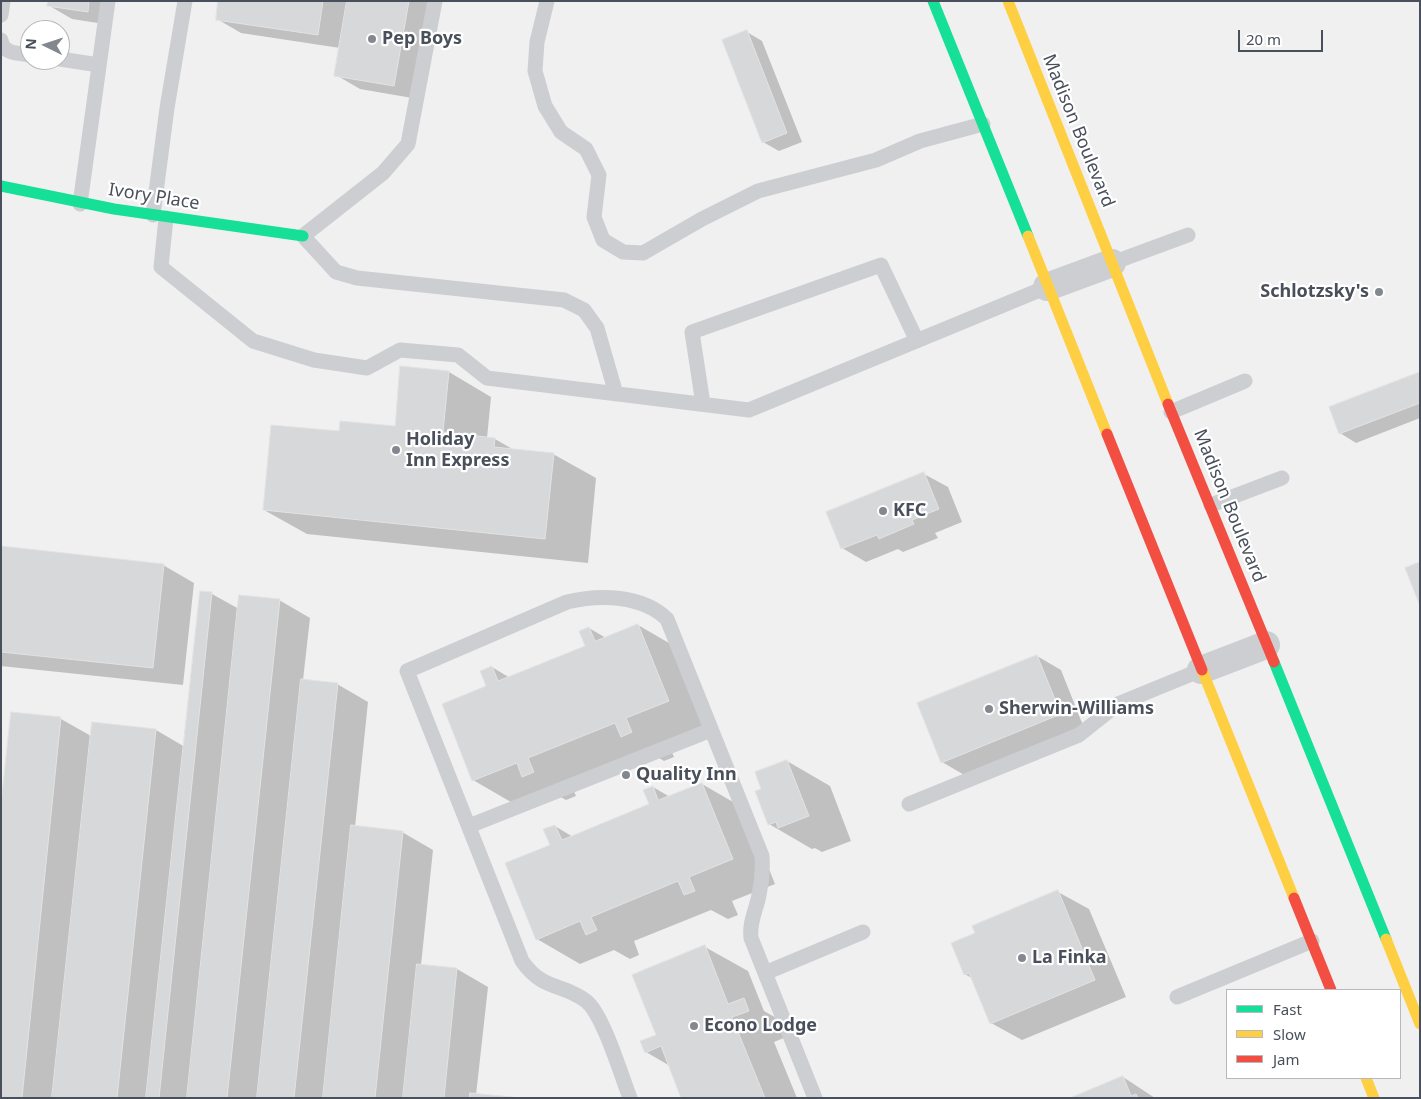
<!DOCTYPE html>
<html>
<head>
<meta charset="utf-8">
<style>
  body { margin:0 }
  #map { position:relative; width:1421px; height:1099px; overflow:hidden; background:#f0f0f0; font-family:"Noto Sans",sans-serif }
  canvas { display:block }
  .frame { position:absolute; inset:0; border:2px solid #49505b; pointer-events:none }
  .legend { position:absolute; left:1226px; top:989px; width:175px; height:90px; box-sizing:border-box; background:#fff; border:1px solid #b6b9bd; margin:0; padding:6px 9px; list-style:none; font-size:15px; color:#49505b }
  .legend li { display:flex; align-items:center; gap:10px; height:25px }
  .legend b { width:25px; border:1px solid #b6b9bd }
  .north { position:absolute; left:20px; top:20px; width:50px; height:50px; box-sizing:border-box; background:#fff; border:1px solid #b6b9bd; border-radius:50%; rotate:274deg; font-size:14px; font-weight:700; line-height:20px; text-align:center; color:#49505b }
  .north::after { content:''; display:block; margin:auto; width:18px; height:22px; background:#83888f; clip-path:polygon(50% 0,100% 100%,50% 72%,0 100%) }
  .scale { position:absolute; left:1238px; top:30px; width:85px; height:22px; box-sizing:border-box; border:2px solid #49505b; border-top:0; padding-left:6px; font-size:15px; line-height:18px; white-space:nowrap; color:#49505b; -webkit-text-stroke:4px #fff; paint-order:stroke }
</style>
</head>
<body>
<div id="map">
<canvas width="1421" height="1099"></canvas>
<div class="frame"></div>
<ul class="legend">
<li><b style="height:6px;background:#16e098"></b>Fast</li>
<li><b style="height:6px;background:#ffcf43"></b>Slow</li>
<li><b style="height:6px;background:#f24e42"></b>Jam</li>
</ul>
<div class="north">N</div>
<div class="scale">20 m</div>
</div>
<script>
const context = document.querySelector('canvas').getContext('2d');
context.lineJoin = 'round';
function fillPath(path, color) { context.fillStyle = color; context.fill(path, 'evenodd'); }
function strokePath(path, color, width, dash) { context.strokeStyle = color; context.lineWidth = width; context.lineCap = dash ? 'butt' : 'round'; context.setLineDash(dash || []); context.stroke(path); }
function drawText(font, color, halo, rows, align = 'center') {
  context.font = font + ' "Noto Sans",sans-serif'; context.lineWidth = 4.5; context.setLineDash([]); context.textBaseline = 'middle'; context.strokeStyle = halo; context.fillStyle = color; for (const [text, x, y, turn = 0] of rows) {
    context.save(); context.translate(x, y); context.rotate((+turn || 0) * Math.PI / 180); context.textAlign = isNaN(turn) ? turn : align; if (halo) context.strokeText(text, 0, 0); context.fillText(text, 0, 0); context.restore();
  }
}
fillPath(new Path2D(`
  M49,1H114L111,25L72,19L48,5Z
  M220,1H435L418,99L360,89L336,75L340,48L241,33L217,19Z
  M747,32L762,41L802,142L779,151L763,142Z
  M449,372L491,397L487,438L495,439L514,450L553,454L596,478L588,563L307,534L264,510L340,433L396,428Z
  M1420,373V418L1356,443L1340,433Z
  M924,474L948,487L962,522L935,533L938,538L903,552L898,549L866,562L842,548Z
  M1,548L163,565L194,583L183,685L1,666Z
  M212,594L239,609L279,600L310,618L303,680L337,684L368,702L355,827L402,832L433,850L421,965L457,969L488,987L476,1095L511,1098H1L12,714L61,719L91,736L156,730L185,747Z
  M638,625L681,650L711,725L668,743L674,757L664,761L648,751L570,782L576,796L566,800L550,791L516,805L473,780L492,667L510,678L587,646L589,628L606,638Z
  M1037,656L1061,670L1084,728L966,776L942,762Z
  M787,761L830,786L851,841L822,852L815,848L812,849L769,824L763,789Z
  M702,784L745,809L775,884L732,901L738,915L728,919L711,910L634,941L639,955L630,959L614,950L580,964L537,939L555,826L573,837L650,805L653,787L670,797Z
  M1058,892L1089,909L1126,997L1022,1040L991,1023L973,979L965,974L977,934Z
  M705,947L748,971L764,1011L787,1024L791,1035L774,1042L797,1098H682L670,1066L646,1052L657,1035Z
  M1123,1077L1155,1098H1073Z`), '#0003');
const building = new Path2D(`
  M48,1H89L88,12L47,6Z
  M218,1H323L318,35L216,20Z
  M347,1H409L394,86L334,76Z
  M747,30L787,133L762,143L722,40Z
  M400,366L449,371L443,432L495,438L494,447L554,453L545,539L263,510L271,425L339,431L340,421L395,426Z
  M1420,372V403L1339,434L1329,407Z
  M924,472L939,509L912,520L914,524L879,539L877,535L841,549L826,512Z
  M1,546L164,564L153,668L1,652Z
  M1420,562V606L1405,568Z
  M200,591L212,592L159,1098H146Z
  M239,595L280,599L227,1098H187Z
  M638,624L669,701L626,718L632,732L621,737L615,723L528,758L534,772L522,777L517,763L472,781L442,704L486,686L480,671L492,666L498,681L585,646L579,631L589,627L595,641Z
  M1037,655L1061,714L941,763L917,703Z
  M301,679L338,683L294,1098H257Z
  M11,712L61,717L22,1098H1V804Z
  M92,722L156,729L117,1098H52Z
  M787,760L809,816L778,828L776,822L768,825L755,791L761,789L755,772Z
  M702,783L733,859L689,877L695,891L684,895L678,881L591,917L597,930L586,935L580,921L536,940L505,863L550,845L543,829L555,825L562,840L649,804L643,790L653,786L658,800Z
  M351,825L403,831L375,1098H323Z
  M1058,890L1095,980L990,1024L969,973L964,975L951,943L975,933L972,926Z
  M705,945L728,1004L744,998L749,1011L732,1017L765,1098H681L661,1046L645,1053L640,1041L656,1035L632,975Z
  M417,964L457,968L444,1098H403Z
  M1123,1076L1131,1096L1136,1094L1138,1098H1070Z
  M470,1093L513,1097L512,1098H470Z`);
fillPath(building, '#d7d8da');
strokePath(building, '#e2e2e3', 1);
strokePath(new Path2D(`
  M435,1L408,144L383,173L303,236L336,272L357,278L564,300L584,310L597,328L616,394
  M547,1L537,42L535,71L545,106L561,132L586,149L599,175L594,217L603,240L623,252L643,253L702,219L758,191L876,160L920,141L983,124
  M1,15L3,1
  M1,40C3,54 18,53 30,55
  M60,59L99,65
  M80,204L108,1
  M153,215L167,108L185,1
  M166,218L161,267L253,341L314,360L367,368L400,350L458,355L487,378L749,410L1047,287
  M1112,263L1188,235
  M703,404L692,332L881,265L917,341
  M1171,412L1245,381
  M1211,505L1282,478
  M909,804L1079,735L1118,704L1201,670
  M469,826L711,730
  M765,973L863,932
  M1177,997L1312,941
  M630,1098C621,1075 603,1014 586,1001C561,982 544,992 522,961L407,671L567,602C600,594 642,595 667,619L762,856C763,870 762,882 759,895C756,911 749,922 751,938L815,1098`), '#ccced1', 15);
strokePath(new Path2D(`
  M1047,287L1112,263
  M1201,670L1266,645`), '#ccced1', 28);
strokePath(new Path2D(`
  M933,1L1028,236
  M1,186L114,209L303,236
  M1274,662L1386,939`), '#16e098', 11);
strokePath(new Path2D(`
  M1008,1L1168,404
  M1028,236L1107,434
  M1202,670L1294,898
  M1386,939L1420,1024
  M1366,1078L1374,1098`), '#ffcf43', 11);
strokePath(new Path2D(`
  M1168,404L1274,662
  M1107,434L1202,670
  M1294,898L1331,990`), '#f24e42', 11);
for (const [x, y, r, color] of [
  [372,39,5,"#83888f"],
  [1379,292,5,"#83888f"],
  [396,450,5,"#83888f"],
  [883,511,5,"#83888f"],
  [989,709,5,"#83888f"],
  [626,775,5,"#83888f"],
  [1022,958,5,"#83888f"],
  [694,1026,5,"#83888f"]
]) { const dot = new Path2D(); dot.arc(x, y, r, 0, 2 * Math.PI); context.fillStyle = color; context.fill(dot); strokePath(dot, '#fff', 2); }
drawText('bold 18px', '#49505b', '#fff', [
  ["Pep Boys",382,39],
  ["Schlotzsky's",1369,292,"right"],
  ["Holiday",406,440],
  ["Inn Express",406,461],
  ["KFC",893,511],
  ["Sherwin-Williams",999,709],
  ["Quality Inn",636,775],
  ["La Finka",1032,958],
  ["Econo Lodge",704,1026]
], 'left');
drawText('18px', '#49505b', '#fff', [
  ["Madison Boulevard",1078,131,68],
  ["Ivory Place",154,197,9],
  ["Madison Boulevard",1229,506,68]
]);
</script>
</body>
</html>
